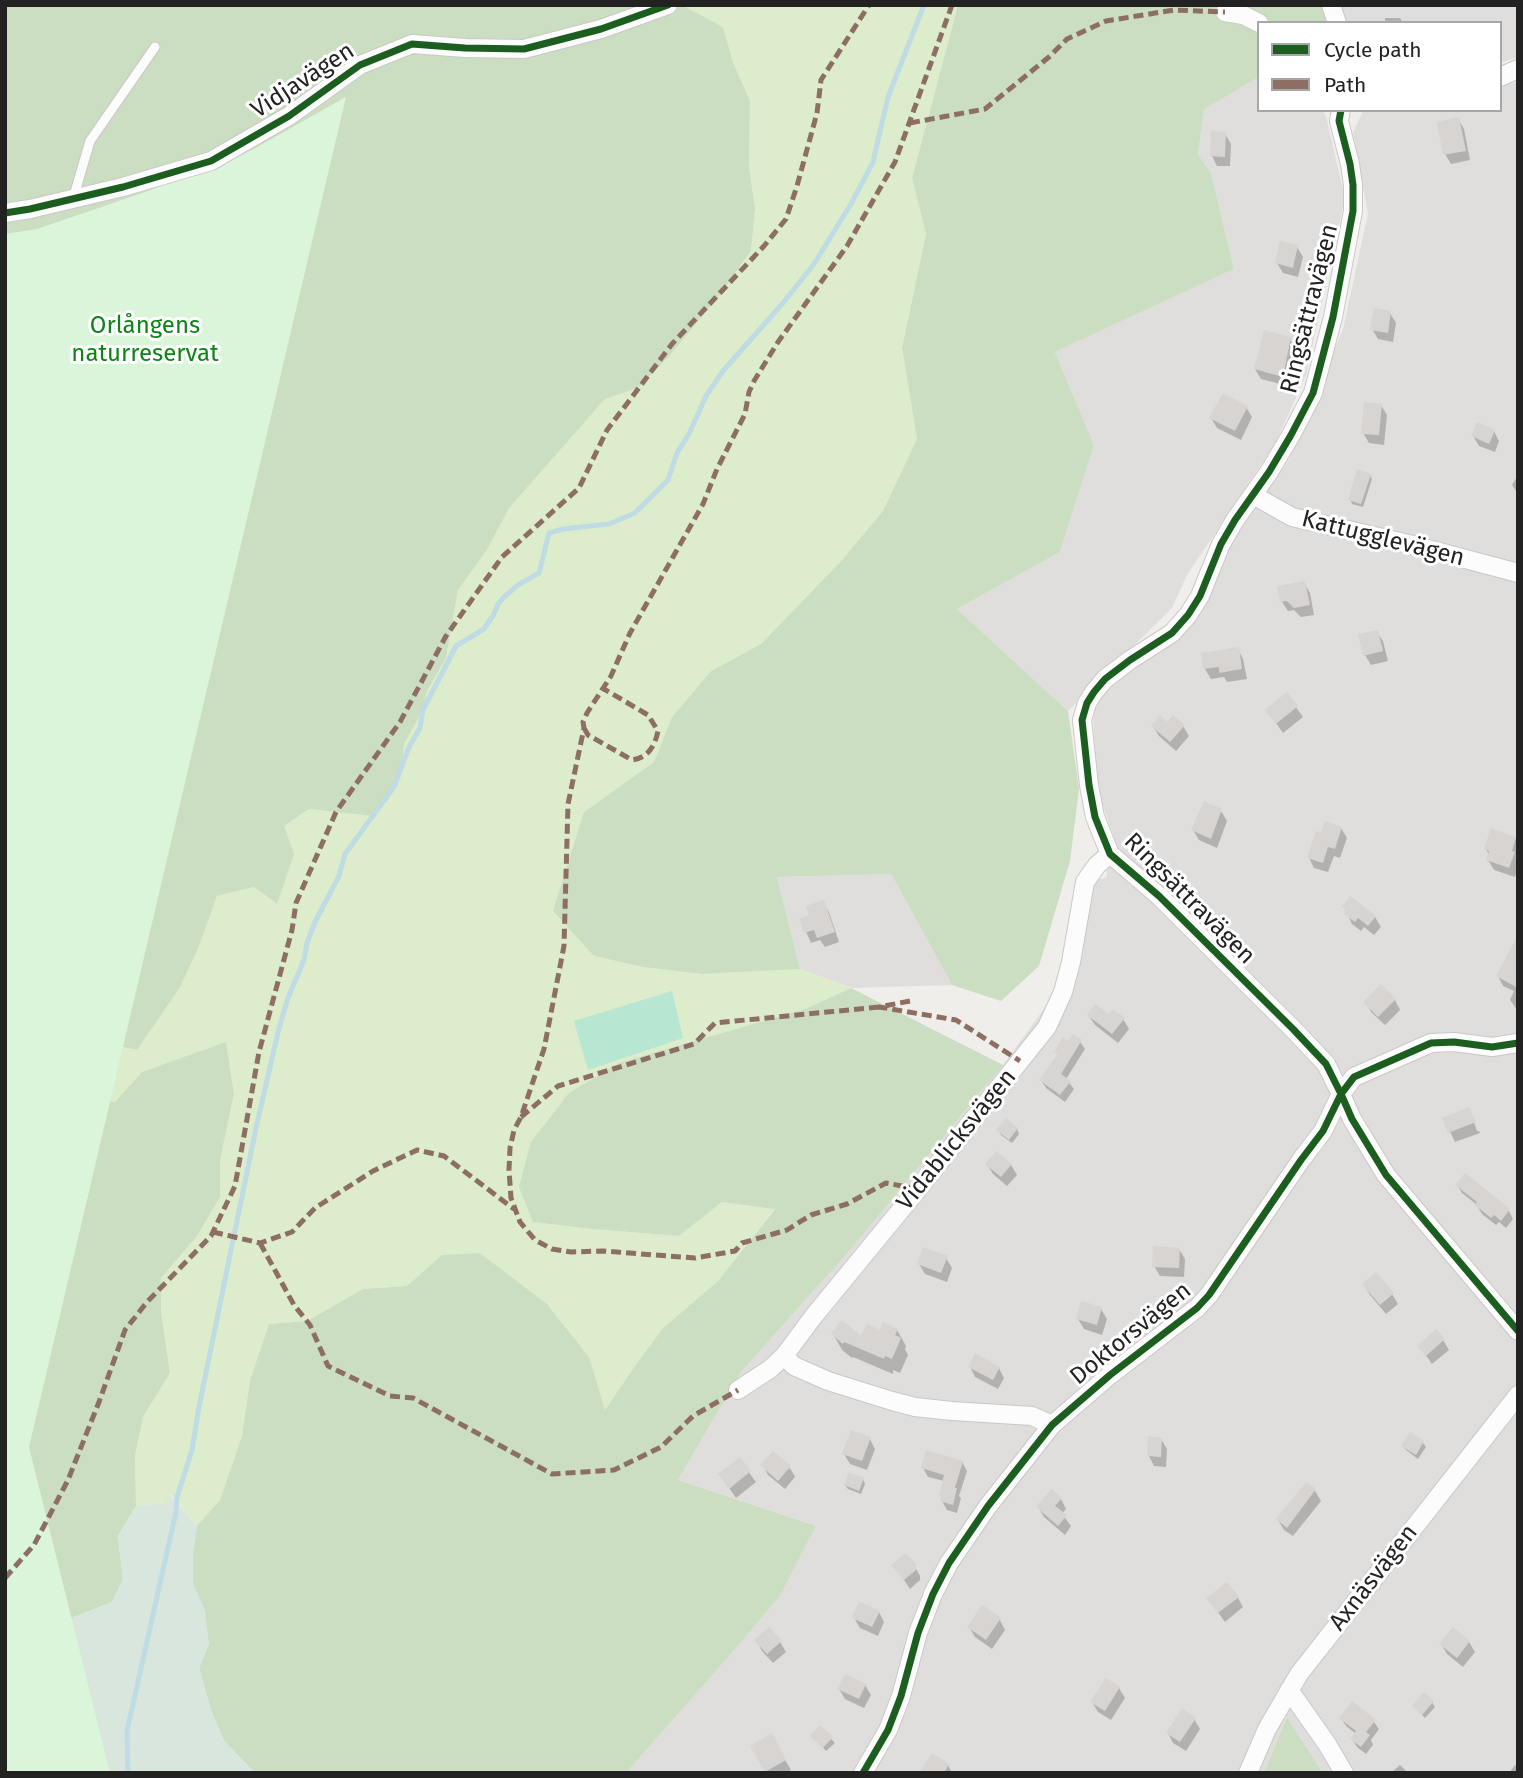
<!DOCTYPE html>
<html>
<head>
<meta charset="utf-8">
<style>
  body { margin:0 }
  #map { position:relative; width:1523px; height:1778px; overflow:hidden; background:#f0eeeb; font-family:"Fira Sans",sans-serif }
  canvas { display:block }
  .frame { position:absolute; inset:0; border:7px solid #222; pointer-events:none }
  .legend { position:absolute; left:1257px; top:21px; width:245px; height:91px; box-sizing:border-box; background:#fff; border:2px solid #a7a7a7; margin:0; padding:9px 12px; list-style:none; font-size:21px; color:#222 }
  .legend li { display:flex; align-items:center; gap:14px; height:35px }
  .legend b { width:35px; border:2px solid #a7a7a7 }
</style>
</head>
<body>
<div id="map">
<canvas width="1523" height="1778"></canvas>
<div class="frame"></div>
<ul class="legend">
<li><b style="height:9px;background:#1b5e20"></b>Cycle path</li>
<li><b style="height:9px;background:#8d6e63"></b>Path</li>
</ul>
</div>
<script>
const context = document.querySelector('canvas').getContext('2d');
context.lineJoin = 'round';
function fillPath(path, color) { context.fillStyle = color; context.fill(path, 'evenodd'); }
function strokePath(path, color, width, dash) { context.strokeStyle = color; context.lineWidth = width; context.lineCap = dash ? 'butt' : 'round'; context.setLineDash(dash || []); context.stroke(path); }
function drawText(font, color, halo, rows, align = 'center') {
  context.font = font + ' "Fira Sans",sans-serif'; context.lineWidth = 6; context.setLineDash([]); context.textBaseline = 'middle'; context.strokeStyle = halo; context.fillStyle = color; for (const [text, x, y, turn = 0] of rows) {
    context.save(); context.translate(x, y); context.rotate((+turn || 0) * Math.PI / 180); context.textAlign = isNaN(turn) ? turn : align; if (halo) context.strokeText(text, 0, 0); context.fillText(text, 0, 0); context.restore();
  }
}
fillPath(new Path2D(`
  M1339,5H1518V57L1500,63V23H1344Z
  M1259,77V110H1322L1326,116L1345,198L1306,375L1275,444L1187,575L1172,608L1068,711L957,609L1060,552L1094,445L1055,352L1234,269L1211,173L1198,154L1204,108Z
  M1518,82V1773H1323L1287,1717L1264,1773H626L731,1654L780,1596L816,1526L678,1480L741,1372L852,1248L1003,1065L1057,991L1081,882L1106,878L1114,837L1096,787L1093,710L1104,687L1164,650L1195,618L1222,557L1245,521L1290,458L1343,329L1368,214L1353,132L1363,111L1500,110V86Z
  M891,874L952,985L851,988L800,969L777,877Z`), '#dfdedc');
fillPath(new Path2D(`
  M682,5H958L912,178L926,234L902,348L917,439L883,511L842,560L761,644L711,671L672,717L654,762L584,812L594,956L643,967L702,974L800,969L851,988L805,1009L534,1222L592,1229L679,1236L722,1202L775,1208L718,1281L663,1328L635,1366L605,1411L589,1357L547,1304L480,1253L442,1255L407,1286L363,1289L307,1321L269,1324L250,1380L242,1436L220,1500L197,1526L170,1494L168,1503L136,1506L135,1456L143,1417L170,1373L161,1312V1278L197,1236L220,1197V1160L234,1094L226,1043L142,1072L115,1102L91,1100L71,1041L137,1050L199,946L217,896L254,887L276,904L284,826L309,809L373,816L402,765L404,744L423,710L427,691L446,658L458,590L487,550L509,508L605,399L638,388L669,358L718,297L751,252L755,209L749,166L750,101L733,62L723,27Z`), '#ddeccb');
fillPath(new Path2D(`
  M5,5H682L723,27L733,62L750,101L749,166L755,209L751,251L718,297L669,357L638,388L605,399L509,508L487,550L458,590L446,658L427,691L423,710L404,744L402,765L394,787L373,816L309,809L284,826L294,854L277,904L254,887L217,896L199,946L180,987L137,1050L21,1027L91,1100L115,1102L142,1072L226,1042L234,1094L220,1160V1197L197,1236L161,1278V1312L170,1373L143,1417L135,1456L136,1506L118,1536L123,1579L112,1602L74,1617L5,1715Z
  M958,5H1321L1327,23H1259V77L1204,109L1198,154L1211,173L1234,269L1055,352L1094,445L1060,552L957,609L1068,711L1079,789L1070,861L1039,966L1001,1001L952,985L891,874L777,877L800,969L702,974L643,967L594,956L553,911L584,812L654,762L672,717L711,671L761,644L842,560L883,511L917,439L902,348L926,234L912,178Z
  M851,988L1003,1065L852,1248L741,1372L678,1480L816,1526L780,1596L731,1654L626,1773H255L224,1741L211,1710L199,1668L209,1644L193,1584V1552L197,1526L220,1500L242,1436L250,1380L269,1324L307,1321L363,1289L407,1286L442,1255L480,1253L547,1304L589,1357L605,1410L635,1366L663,1328L718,1281L775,1209L722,1202L679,1236L592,1229L533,1222L519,1187L531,1142L569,1093L619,1063L805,1009Z
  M1287,1717L1323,1773H1264Z`), '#cbdec1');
fillPath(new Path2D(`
  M169,1494L197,1526L193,1552V1584L205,1610L209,1644L199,1668L211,1710L224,1741L255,1773H13L43,1645L74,1617L112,1602L123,1579L118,1536L136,1506L167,1503Z`), '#d9e6de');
fillPath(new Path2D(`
  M346,97L29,1447L110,1773H5V234L37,229L148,191L252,150Z`), '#daf5da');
fillPath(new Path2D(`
  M672,991L683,1038L588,1070L574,1021Z`), '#b7e6d2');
fillPath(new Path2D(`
  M1385,18H1400L1403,23H1385Z
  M1458,119L1464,129L1470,160L1451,164L1445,154Z
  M1225,134L1231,144L1230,166H1217L1212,156Z
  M1297,247L1303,257L1298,277L1283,273L1277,263Z
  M1390,313L1396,323L1393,342L1378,339L1372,329Z
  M1290,339L1296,349L1288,386L1261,379L1255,369Z
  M1381,405L1387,415L1384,445L1369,443L1363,433Z
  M1246,407L1252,417L1241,440L1217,428L1211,418Z
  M1494,431L1499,441L1495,452L1479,446L1473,436Z
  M1370,475L1372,479L1363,507L1352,504L1350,499Z
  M1518,475V494L1512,485Z
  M1304,583L1310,593L1314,615L1301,617L1294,610L1288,611L1282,602Z
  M1377,632L1383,641L1388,661L1371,665L1365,655Z
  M1238,649L1243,659L1247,679L1227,682L1224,677L1211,679L1205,669L1203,654Z
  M1287,695L1303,717L1283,733L1267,710Z
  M1153,726H1183L1189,736L1176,751L1159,736Z
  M1221,811L1227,821L1217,848L1199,840L1193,830Z
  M1341,828L1347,838L1340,858L1334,856L1328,872L1314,868L1309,858Z
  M1515,838L1518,843V868L1515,877L1494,870L1488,860L1489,855L1486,849Z
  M823,902L829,912L839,942L825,947L820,940L811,943L801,920L812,916Z
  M1344,907L1375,917L1381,927L1374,935L1364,927L1361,931L1352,924Z
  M1518,970V1011L1510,1000L1514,991L1503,986L1498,976Z
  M1395,1000L1400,1010L1385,1025L1371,1012L1366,1002Z
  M1089,1016L1123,1019L1129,1029L1118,1043L1095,1025Z
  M1080,1042L1085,1049L1066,1079L1074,1089L1065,1102L1046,1088L1041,1080L1059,1056L1056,1052L1069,1043Z
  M1472,1117L1477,1131H1479L1480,1133L1455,1142L1444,1119Z
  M1017,1129L1019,1134L1012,1143L1001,1135L998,1130Z
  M987,1164L1011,1165L1017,1175L1007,1186L993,1174Z
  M1457,1185L1509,1211L1513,1219L1506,1228L1499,1222L1496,1225L1482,1214L1476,1204L1462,1193Z
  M1179,1249L1185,1259L1184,1277L1160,1276L1154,1266Z
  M946,1258L952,1268L947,1282L925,1274L919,1264Z
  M1364,1285L1392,1294L1398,1304L1386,1314L1370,1295Z
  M1101,1309L1107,1319L1102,1335L1084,1329L1078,1319Z
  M897,1330L906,1346L905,1349L908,1355L900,1373L893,1370V1374L853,1357L852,1358L842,1350L833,1334L862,1339L881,1332Z
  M1443,1340L1449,1350L1432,1364L1419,1346Z
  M970,1367L999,1368L1004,1378L998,1389L975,1377Z
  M1410,1435L1423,1443L1426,1447L1418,1459L1406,1450L1403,1446Z
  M870,1439L875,1449L867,1470L850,1464L844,1454Z
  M1161,1439L1167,1449L1166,1467L1154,1466L1149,1456Z
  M739,1459L756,1482L736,1498L720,1475Z
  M962,1462L967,1471L959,1496L961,1498L957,1513L947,1510L942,1501L944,1481L928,1477L923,1468Z
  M763,1465L790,1468L795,1477L785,1489L768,1475Z
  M863,1479L865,1484L861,1494L848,1489L845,1485Z
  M1306,1484L1315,1491L1321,1501L1293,1536L1284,1530L1278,1520Z
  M1061,1499L1066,1509L1062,1514L1071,1526L1065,1535L1044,1517L1038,1507Z
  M894,1565H914L920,1576V1580L910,1589Z
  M1238,1598L1243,1607L1225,1622L1208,1599Z
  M879,1612L884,1622L878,1636L860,1628L854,1618Z
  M1000,1620L1005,1630L992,1649L975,1637L969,1627Z
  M757,1641L780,1642L786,1652L773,1663L762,1651Z
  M1469,1642L1475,1652L1463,1667L1447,1654L1441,1644Z
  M865,1685L871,1695L864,1708L845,1699L839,1689Z
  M1119,1688L1125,1698L1111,1720L1098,1712L1092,1702Z
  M1432,1702L1435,1707L1425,1718L1414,1706Z
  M1341,1718L1374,1722L1379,1729L1371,1740L1373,1745L1366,1754L1357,1747L1352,1739L1356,1734L1346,1726Z
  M1194,1719L1200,1729L1186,1751L1173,1743L1168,1733Z
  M820,1727L835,1743L826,1751L812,1736Z
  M771,1736L791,1770L786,1773H768L753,1746Z
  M948,1765L952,1773H921Z
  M1400,1765L1408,1773H1392V1772Z
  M1515,1765L1518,1767V1773H1509Z`), '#0003');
strokePath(new Path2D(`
  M128,1773L127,1731L176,1512L177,1497L192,1450L199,1407L256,1128L279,1028L288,998L304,960L307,943L315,922L339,876L345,854L394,787L409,747L420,728L423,710L456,646L484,629L494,614L498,604L504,597L518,585L539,573L549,533L563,529L609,524L635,513L668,480L677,453L689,434L706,396L723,371L783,303L814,264L851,204L873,162L888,97L924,5`), '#bfdbe3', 5);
fillPath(new Path2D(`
  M1459,117L1466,151L1443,155L1437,122Z
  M1211,131L1226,132L1225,157L1210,156Z
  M1280,241L1298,245L1293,268L1275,263Z
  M1374,308L1391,311L1388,333L1370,330Z
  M1264,330L1291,337L1283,377L1254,369Z
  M1223,393L1248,406L1235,431L1209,418Z
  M1364,402L1382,404L1379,435L1361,434Z
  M1477,422L1495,430L1489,444L1471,436Z
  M1357,469L1371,474L1361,504L1348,500Z
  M1305,581L1310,605L1294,608L1287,601L1280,602L1277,586Z
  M1378,630L1383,651L1363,656L1358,634Z
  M1239,647L1242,669L1219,673V667L1203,669L1201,653Z
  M1287,692L1298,706L1276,724L1265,710Z
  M1160,715L1167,722L1173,715L1185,725L1170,742L1151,726Z
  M1204,801L1222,809L1211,839L1191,830Z
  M1325,821L1342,827L1335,849L1328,847L1323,863L1307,858L1316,831L1321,832Z
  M1491,828L1516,837L1512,851L1515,852L1509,868L1486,860L1489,851L1484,849Z
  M1350,896L1376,916L1368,926L1358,918L1355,922L1344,914L1346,910L1342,907Z
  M824,900L835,932L817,938L814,930L804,933L799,919L809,915L806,906Z
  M1518,935V988L1496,976Z
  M1381,984L1396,999L1378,1017L1363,1002Z
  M1095,1004L1108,1014L1113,1009L1125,1018L1112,1034L1087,1015Z
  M1073,1034L1082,1040L1061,1074L1071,1081L1060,1095L1039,1080L1058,1054L1054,1052L1063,1037L1068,1041Z
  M1469,1107L1476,1122L1448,1133L1442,1118Z
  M1006,1118L1018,1128L1009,1140L996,1130Z
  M996,1151L1012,1164L1001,1177L985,1164Z
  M1465,1173L1510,1209L1501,1221L1494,1215L1491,1218L1475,1205L1477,1202L1455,1185Z
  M1153,1246L1180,1248L1179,1268L1152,1267Z
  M923,1247L948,1256L941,1273L917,1264Z
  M1376,1272L1394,1293L1380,1305L1362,1284Z
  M1081,1301L1102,1307L1097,1325L1076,1319Z
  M842,1320L861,1336L867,1324L880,1330L883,1322L898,1329L895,1335L901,1338L892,1359L885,1356L884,1359L844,1342L843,1344L831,1334Z
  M1436,1329L1445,1339L1426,1356L1417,1346Z
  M975,1353L1000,1367L993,1380L968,1367Z
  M851,1430L871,1437L862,1461L842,1454Z
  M1410,1432L1424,1441L1416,1455L1401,1446Z
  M1148,1436L1162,1438L1161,1457L1147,1456Z
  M926,1450L963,1461L955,1488H957L953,1505L940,1501L941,1497L939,1496L944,1475L921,1468Z
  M773,1451L791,1466L778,1481L760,1465Z
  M740,1457L751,1471L729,1489L718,1474Z
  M849,1472L864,1478L859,1491L844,1485Z
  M1306,1482L1316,1489L1287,1528L1276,1519Z
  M1051,1489L1062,1498L1055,1506L1067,1515L1058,1526L1036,1507Z
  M906,1553L916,1564V1570L904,1580L891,1565Z
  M1227,1582L1239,1597L1218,1613L1206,1598Z
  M859,1602L880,1611L872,1627L852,1618Z
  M982,1605L1001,1618L986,1640L967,1627Z
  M769,1627L782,1641L767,1654L754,1640Z
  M1453,1627L1470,1641L1457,1658L1439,1644Z
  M845,1674L866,1684L859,1699L837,1689Z
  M1106,1678L1120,1687L1105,1711L1090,1702Z
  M1424,1692L1434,1701L1422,1715L1412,1706Z
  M1352,1701L1376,1720L1366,1732L1370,1735L1361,1747L1350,1739L1356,1731L1339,1718Z
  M1182,1708L1196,1718L1180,1742L1166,1733Z
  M820,1725L833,1737L823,1748L810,1736Z
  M772,1733L786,1760L765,1772L750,1746Z
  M932,1753L949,1764L944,1773H919Z`), '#d7d4d2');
const service = new Path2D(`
  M73,199L90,141L155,47`);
const minor = new Path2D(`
  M1331,5L1337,23
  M1225,12L1243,15L1259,23
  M1500,77L1518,69
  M1341,110L1339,121L1350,164L1353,185V211L1333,317L1313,393L1291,435L1269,472L1235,520L1221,544L1200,596L1188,615L1172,633L1130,660L1105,679L1094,692L1087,703L1082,720L1089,785L1095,817L1110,854L1159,896L1293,1029L1326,1064L1341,1094L1352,1119L1386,1175L1518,1331
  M5,213L30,209L123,187L211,161L289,116L360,65L412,44L465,48L524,49L601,29L668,5
  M1253,495L1292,517L1413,545L1518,573
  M784,1356L794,1366L828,1381L892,1401L915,1407L952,1411L1032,1416L1052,1425
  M738,1390L770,1369L784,1356L813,1317L918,1189L1047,1027L1063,992L1071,962L1085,882L1097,865L1110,854
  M1289,1690L1327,1744L1344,1773
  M863,1773L888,1730L901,1696L918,1633L933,1594L949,1563L988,1506L1052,1425L1110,1375L1197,1308L1209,1295L1301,1160L1323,1131L1341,1094L1354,1077L1431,1043L1454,1042L1492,1047L1518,1043
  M1248,1773L1267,1729L1299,1674L1518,1395`);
strokePath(service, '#c9c8c7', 11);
strokePath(minor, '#c9c8c7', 20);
strokePath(service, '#fdfcfc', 9);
strokePath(minor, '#fdfcfc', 18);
strokePath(new Path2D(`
  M910,123L985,109L1049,57L1067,39L1106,21L1174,10L1225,12
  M584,728L588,735L632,760C648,758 655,746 658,731L648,715L604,689
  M910,1001L879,1007L956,1020L1020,1061
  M521,1117L558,1086L694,1044L715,1023L879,1007
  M918,1189L886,1183L847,1204L811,1215L787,1230L742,1243L735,1251L695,1258L603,1251L571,1252L552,1249L535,1240L520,1222L511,1198L509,1170L510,1148L514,1130L521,1117L544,1049L564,946L568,804L584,728L583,722L587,713L611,676L630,633L703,504L717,469L745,414L749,392L754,381L778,342L847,246L895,162L952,5
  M213,1232L260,1243L292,1232L315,1208L373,1171L417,1150L444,1156L514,1209
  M260,1243L294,1305L310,1325L328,1366L390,1396L413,1398L552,1474L614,1470L661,1447L693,1416L738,1390
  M5,1578L34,1545L68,1480L99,1402L125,1330L147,1302L211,1236L235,1186L259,1052L292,930L296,903L336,812L400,722L446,636L502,557L579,488L607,430L672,344L764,246L786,219L797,186L817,113L821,80L869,5`), '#8d6e63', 5, [10, 5]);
strokePath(new Path2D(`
  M1341,110L1339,121L1350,164L1353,185V211L1333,317L1313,393L1291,435L1269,472L1235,520L1221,544L1200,596L1188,615L1172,633L1130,660L1105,679L1094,692L1087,703L1082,720L1089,785L1095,817L1110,854L1159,896L1293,1029L1326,1064L1341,1094L1352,1119L1386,1175L1518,1331
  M5,213L30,209L123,187L211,161L289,116L360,65L412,44L465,48L524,49L601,29L668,5
  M863,1773L888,1730L901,1696L918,1633L933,1594L949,1563L988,1506L1052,1425L1110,1375L1197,1308L1209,1295L1301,1160L1323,1131L1341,1094L1354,1077L1431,1043L1454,1042L1492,1047L1518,1043`), '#1b5e20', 7);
drawText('24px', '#222', '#fff', [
  ["Vidjavägen",303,81,-33],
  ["Ringsättravägen",1310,309,-76],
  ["Kattugglevägen",1383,539,14],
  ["Ringsättravägen",1189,899,45],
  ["Vidablicksvägen",957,1140,-51],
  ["Doktorsvägen",1131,1334,-39],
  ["Axnäsvägen",1374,1578,-52]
]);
drawText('24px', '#0c8416', '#fff', [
  ["Orlångens",145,326],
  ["naturreservat",145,354]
]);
</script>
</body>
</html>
